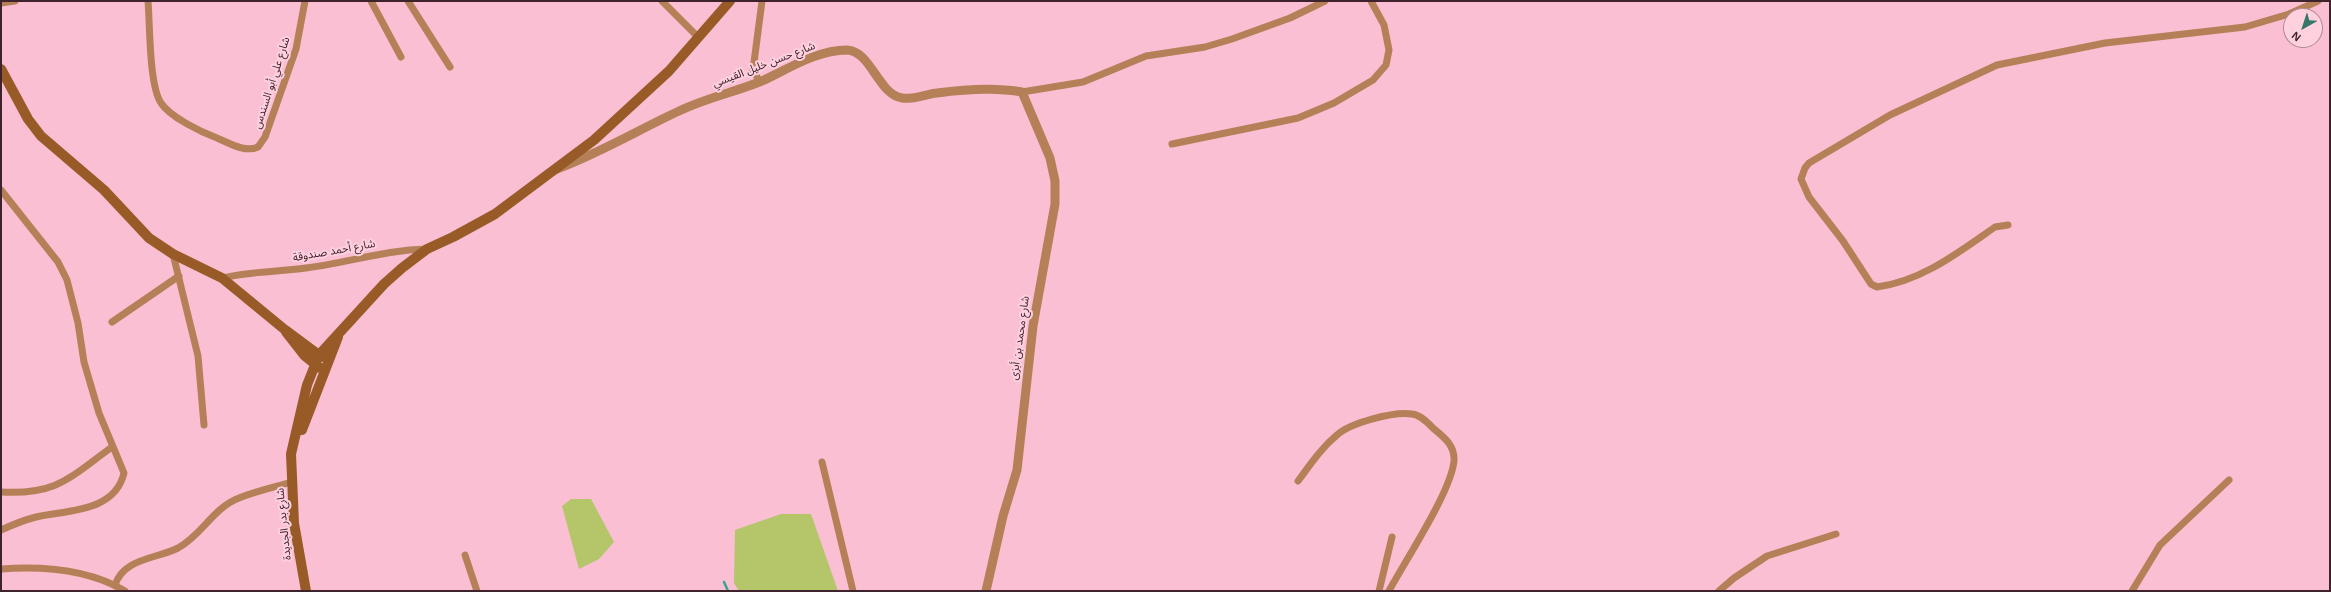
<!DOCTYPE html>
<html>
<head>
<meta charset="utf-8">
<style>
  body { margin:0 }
  #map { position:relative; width:2331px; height:592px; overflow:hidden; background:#fabfd2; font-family:Arial,sans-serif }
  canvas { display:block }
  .frame { position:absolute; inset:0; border:2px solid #3e222c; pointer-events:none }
  .north { position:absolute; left:2283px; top:8px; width:40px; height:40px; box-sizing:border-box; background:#ffd1df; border:1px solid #b28b97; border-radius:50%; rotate:219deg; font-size:11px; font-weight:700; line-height:16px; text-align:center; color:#3e222c }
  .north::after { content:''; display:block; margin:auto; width:14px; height:18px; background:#35786a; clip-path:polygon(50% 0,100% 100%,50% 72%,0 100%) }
</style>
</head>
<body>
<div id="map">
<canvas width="2331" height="592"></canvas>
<div class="frame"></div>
<div class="north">N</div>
</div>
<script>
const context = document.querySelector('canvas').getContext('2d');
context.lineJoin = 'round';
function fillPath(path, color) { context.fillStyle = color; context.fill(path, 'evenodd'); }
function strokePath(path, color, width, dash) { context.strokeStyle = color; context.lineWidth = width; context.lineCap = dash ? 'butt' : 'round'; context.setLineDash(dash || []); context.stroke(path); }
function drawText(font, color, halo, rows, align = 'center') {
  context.font = font + ' Arial,"Noto Sans Arabic",sans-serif'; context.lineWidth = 4; context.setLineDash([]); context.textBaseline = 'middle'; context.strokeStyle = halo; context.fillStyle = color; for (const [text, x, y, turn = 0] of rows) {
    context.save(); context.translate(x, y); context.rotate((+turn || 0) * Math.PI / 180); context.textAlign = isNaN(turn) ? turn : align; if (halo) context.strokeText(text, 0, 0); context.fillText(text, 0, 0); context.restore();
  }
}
fillPath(new Path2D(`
  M571,499H591L614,542L599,559L579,569L562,506Z
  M781,514H811L838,591H739L734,583L735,530Z`), '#b4c56a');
strokePath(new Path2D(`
  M724,582L728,591`), '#35a590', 2.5);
strokePath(new Path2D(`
  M148,1C150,24 149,86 161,103C170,117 201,132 217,138C229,143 245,153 258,147L265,137L296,49L305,1
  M371,1L401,57
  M408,1L450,67
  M662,1L699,38
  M1,3L15,1
  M760,82L753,70L762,1
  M1022,92L1083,82L1146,56L1205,47L1232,39L1290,18L1325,1
  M1172,144L1298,118L1334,103L1373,80L1386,65L1389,50L1384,25L1371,1
  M1,190L58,262L67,280L78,323L84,362L99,413L124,473C115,512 68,510 36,517C24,520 12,525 1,530
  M2008,225L1995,227C1959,252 1922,281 1877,287L1871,284L1843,241L1809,197L1801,179L1805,168L1809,163L1890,115L1997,65L2105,43L2245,27L2289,14L2318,1
  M173,254L198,356L204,425
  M222,278C250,271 278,272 306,268C347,263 385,250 427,249
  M112,322L179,276
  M822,462L853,591
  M1298,481C1310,465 1321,448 1337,435C1350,423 1394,411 1412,414C1421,415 1428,423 1434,429C1445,438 1455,446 1454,461C1451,492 1405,561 1389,591
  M1,492C57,495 69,478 112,447
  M465,555L477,591
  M1,569C43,566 88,569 125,591
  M115,585C124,558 156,559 178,548C202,535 213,508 239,498C256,491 275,487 292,482
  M1379,591L1392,537
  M1719,591L1734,578L1767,556L1836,534
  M2132,591L2160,545L2229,480`), '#b58058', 7);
strokePath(new Path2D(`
  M557,169C600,153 638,130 679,111C706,98 735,92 762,81C788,69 817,50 847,50C871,51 878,94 902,98C913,100 926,94 937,93C966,89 994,87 1022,92L1050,158L1055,181V204L1033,326L1017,470L1003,516L986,591`), '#b58058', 9);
strokePath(new Path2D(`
  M1,69L28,119L41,136L104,190L149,238L173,254L222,278L284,329L319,355L329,359
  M286,332L304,355L320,368
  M302,430L338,337
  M306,591L294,523L291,454L307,385L319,355L384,284L402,268L427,249L453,237L495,214L594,140L669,71L730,1`), '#985b28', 10);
drawText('11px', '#3e222c', '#ffd1df', [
  ["شارع حسن خليل القيسي",764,65,-21],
  ["شارع علي أبو السندس",272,83,-72],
  ["شارع أحمد صندوقة",334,251,-10],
  ["شارع محمد بن أبزى",1020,338,-82],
  ["شارع بدر الجديدة",284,524,-96]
]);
</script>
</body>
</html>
